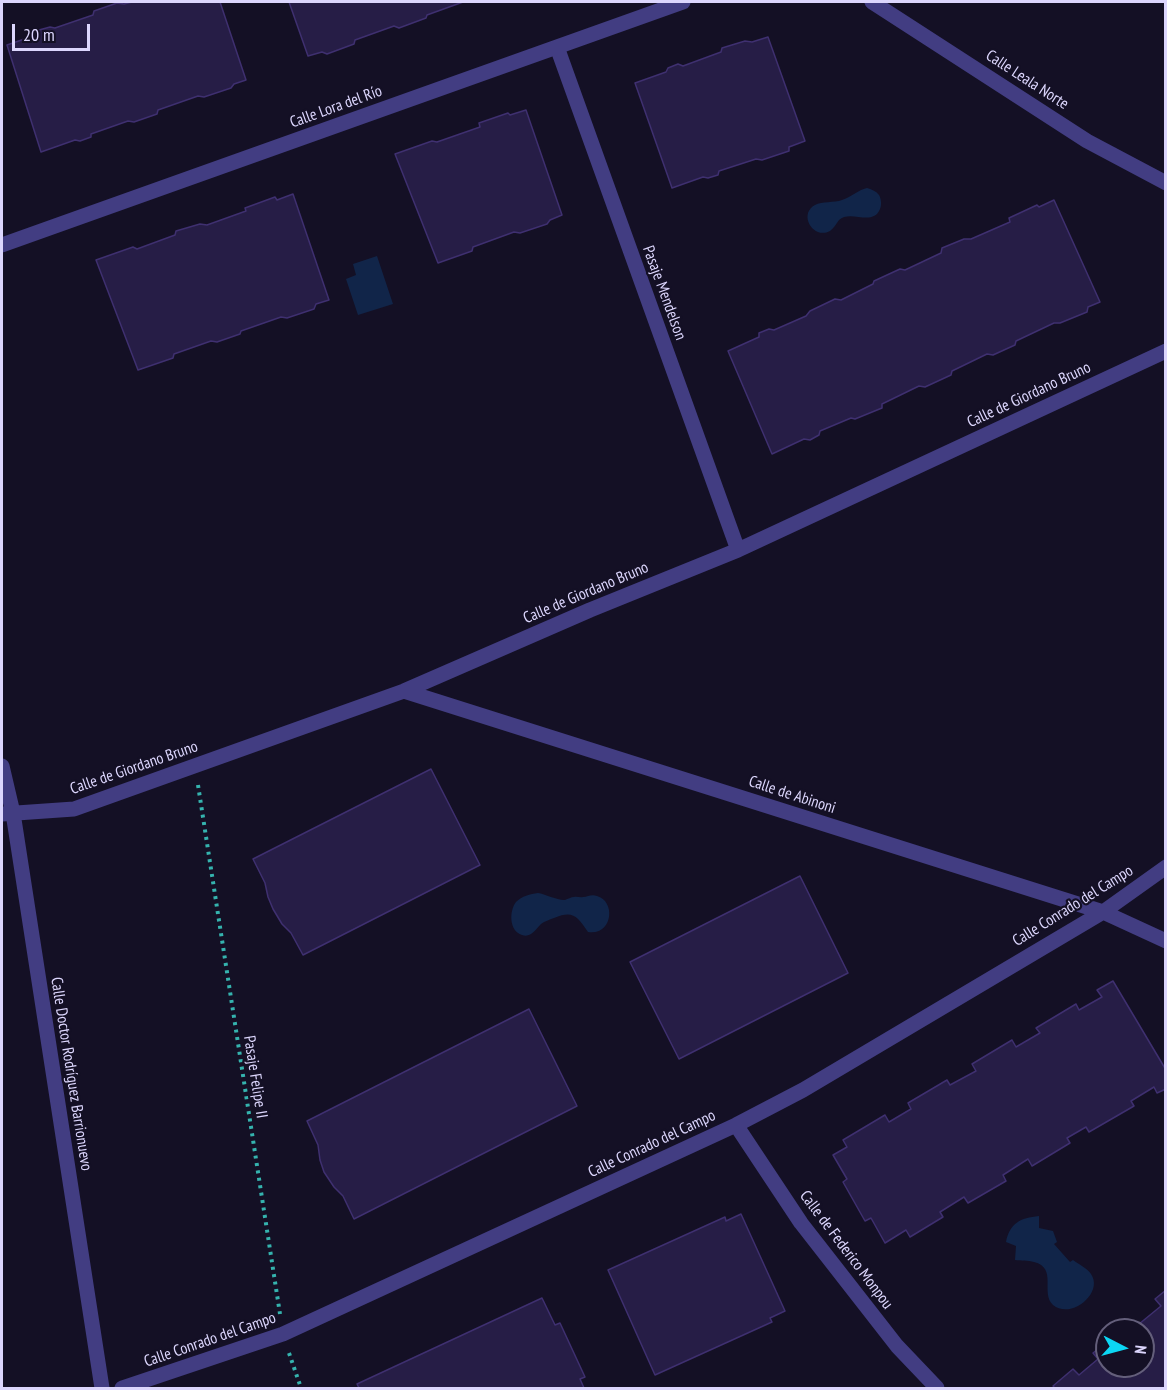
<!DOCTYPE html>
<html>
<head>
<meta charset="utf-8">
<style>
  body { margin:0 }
  #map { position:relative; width:1167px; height:1390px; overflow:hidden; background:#141025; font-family:"PT Sans Narrow",sans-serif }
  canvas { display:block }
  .frame { position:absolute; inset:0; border:3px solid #dcd6fd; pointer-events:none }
  .north { position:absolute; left:1095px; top:1318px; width:60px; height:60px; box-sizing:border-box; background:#141025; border:2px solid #645f7b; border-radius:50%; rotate:96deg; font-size:16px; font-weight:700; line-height:24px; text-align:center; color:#dcd6fd }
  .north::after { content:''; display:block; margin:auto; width:21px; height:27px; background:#0cd7f4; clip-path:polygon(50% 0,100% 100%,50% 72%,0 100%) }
  .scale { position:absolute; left:12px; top:24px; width:78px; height:27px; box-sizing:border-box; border:3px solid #dcd6fd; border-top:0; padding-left:8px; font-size:18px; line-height:21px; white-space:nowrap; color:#dcd6fd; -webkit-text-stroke:4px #141025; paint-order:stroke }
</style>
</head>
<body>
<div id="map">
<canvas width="1167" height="1390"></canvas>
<div class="frame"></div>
<div class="north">N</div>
<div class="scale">20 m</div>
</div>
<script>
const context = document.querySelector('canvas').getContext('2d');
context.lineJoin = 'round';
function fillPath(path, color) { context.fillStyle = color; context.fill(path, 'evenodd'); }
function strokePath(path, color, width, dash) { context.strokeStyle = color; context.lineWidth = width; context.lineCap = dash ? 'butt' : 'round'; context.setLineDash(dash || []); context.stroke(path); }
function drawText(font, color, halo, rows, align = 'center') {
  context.font = font + ' "PT Sans Narrow",sans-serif'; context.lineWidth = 4.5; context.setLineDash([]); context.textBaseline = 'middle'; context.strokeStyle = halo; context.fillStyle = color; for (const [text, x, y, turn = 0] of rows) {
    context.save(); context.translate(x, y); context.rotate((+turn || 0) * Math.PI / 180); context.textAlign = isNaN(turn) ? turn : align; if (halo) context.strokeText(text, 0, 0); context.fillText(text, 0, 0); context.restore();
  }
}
fillPath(new Path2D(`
  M867,188C871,189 876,191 879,195C881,198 882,205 880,209C873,227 850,209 839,220C836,224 834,228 830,231C813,240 798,214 815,205C822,201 834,203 842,200C851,197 858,190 867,188Z
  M377,256L393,304L358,315L346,279L356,275L353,264Z
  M538,893C545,894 559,901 565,900C568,899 571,897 574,897C577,896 580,898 583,897C588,897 591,894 597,896C616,901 613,936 588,932C577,916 573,910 554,918C549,920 545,921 541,924C535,930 531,938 522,935C509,931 509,911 516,902C522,896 530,894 538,893Z
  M1039,1216V1228L1053,1231L1057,1242L1054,1244L1070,1262L1073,1260C1078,1264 1087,1268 1091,1274C1104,1293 1071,1320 1053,1305C1040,1293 1058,1268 1034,1262C1028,1260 1021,1261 1015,1260L1016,1246L1006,1242C1010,1223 1020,1218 1039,1216Z`), '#112549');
const building = new Path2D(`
  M132,2H220L246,80L234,84L231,88L204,97L198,96L158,110L157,114L134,122L128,121L91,134V137L80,141L75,140L41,152L7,45L39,34V30L50,27L55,28L93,15L94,11L117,3L124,4Z
  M289,2H463L427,15L426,18L399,28L394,26L355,40L354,44L327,54L322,52L308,56Z
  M768,37L805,141L789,147V151L762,160L756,159L719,171L718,175L708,178L703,177L672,188L635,83L666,72L668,68L678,64L683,66L721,52L722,48L745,41L752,42Z
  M526,110L562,215L550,220L547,224L520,233L514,232L473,247L472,251L438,263L395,154L432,141L437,142L480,127L479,123L508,113L510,115Z
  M293,194L329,300L316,304L314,309L287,318L281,317L241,331L240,334L217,342L211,341L174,354L173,358L138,370L96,260L133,247L137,249L175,235L176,231L200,224L207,225L246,211L245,208L275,197L277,200Z
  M1054,200L1100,302L1088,307L1087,312L1060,323H1054L1016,341L1015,345L993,355L987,354L952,371L951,375L925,387L919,386L882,404V408L855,419L851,418L820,431L819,435L810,440L804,439L772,454L728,351L759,337V333L769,329L774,330L806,316L810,311L835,299L841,300L873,284L874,281L900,269L905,270L941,253L942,248L964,239H971L1010,222L1009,218L1037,205L1039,207Z
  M431,769L480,865L303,955L291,933L282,924L273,909L268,897L265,883L253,859Z
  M800,876L848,973L679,1059L630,962Z
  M1113,981L1166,1070V1089L1157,1093L1154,1087L1131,1101L1134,1106L1089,1132L1086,1127L1067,1138L1070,1143L1032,1166L1028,1159L1003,1175L1006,1181L968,1203L964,1197L940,1212L943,1217L910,1237L906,1230L885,1243L871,1218L865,1221L843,1182L847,1179L833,1155L847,1147L843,1140L885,1115L889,1122L911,1109L908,1103L947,1080L950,1085L976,1071L972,1064L1012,1040L1016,1047L1040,1033L1036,1028L1076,1004L1079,1010L1102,997L1097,990Z
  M529,1009L577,1106L354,1219L343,1196L334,1187L324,1172L320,1160L318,1145L307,1121Z
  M741,1214L785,1311L770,1318L772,1322L655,1375L608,1270L725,1217L726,1221Z
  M1166,1290V1388H1055L1053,1386L1073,1369L1079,1375L1098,1359L1093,1353L1107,1342V1366H1143V1330H1120L1128,1323L1133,1329L1161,1306L1155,1299Z
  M542,1298L555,1325L560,1323L585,1377L580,1379L584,1388H359L357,1384Z`);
fillPath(building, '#261d46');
strokePath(building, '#3f3070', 1.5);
strokePath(new Path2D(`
  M198,785L280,1314
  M289,1353L301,1388`), '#35b3ae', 4, [3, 4.5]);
strokePath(new Path2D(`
  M872,2L1087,141L1166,183
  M557,47L738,550
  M2,245L683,2
  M404,691L1103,912L1166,941
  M2,766L13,813L102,1388
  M2,814L74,809L404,691L590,610L738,550L1166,351
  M736,1125L801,1223L897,1346L937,1388
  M122,1388L283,1334L736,1125L803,1090L1103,912L1166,867`), '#423d82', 15);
drawText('16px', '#dcd6fd', '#141025', [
  ["Calle Leala Norte",1027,80,33],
  ["Calle Lora del Río",336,107,-20],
  ["Pasaje Mendelson",664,293,70],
  ["Calle de Giordano Bruno",1029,395,-25],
  ["Calle de Giordano Bruno",586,593,-23],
  ["Calle de Giordano Bruno",134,768,-19],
  ["Calle de Abinoni",792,795,18],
  ["Calle Conrado del Campo",1073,906,-32],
  ["Calle Doctor Rodríguez Barrionuevo",71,1074,81],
  ["Pasaje Felipe II",255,1077,81],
  ["Calle Conrado del Campo",652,1144,-25],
  ["Calle de Federico Monpou",846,1250,53],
  ["Calle Conrado del Campo",210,1340,-19]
]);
</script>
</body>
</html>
